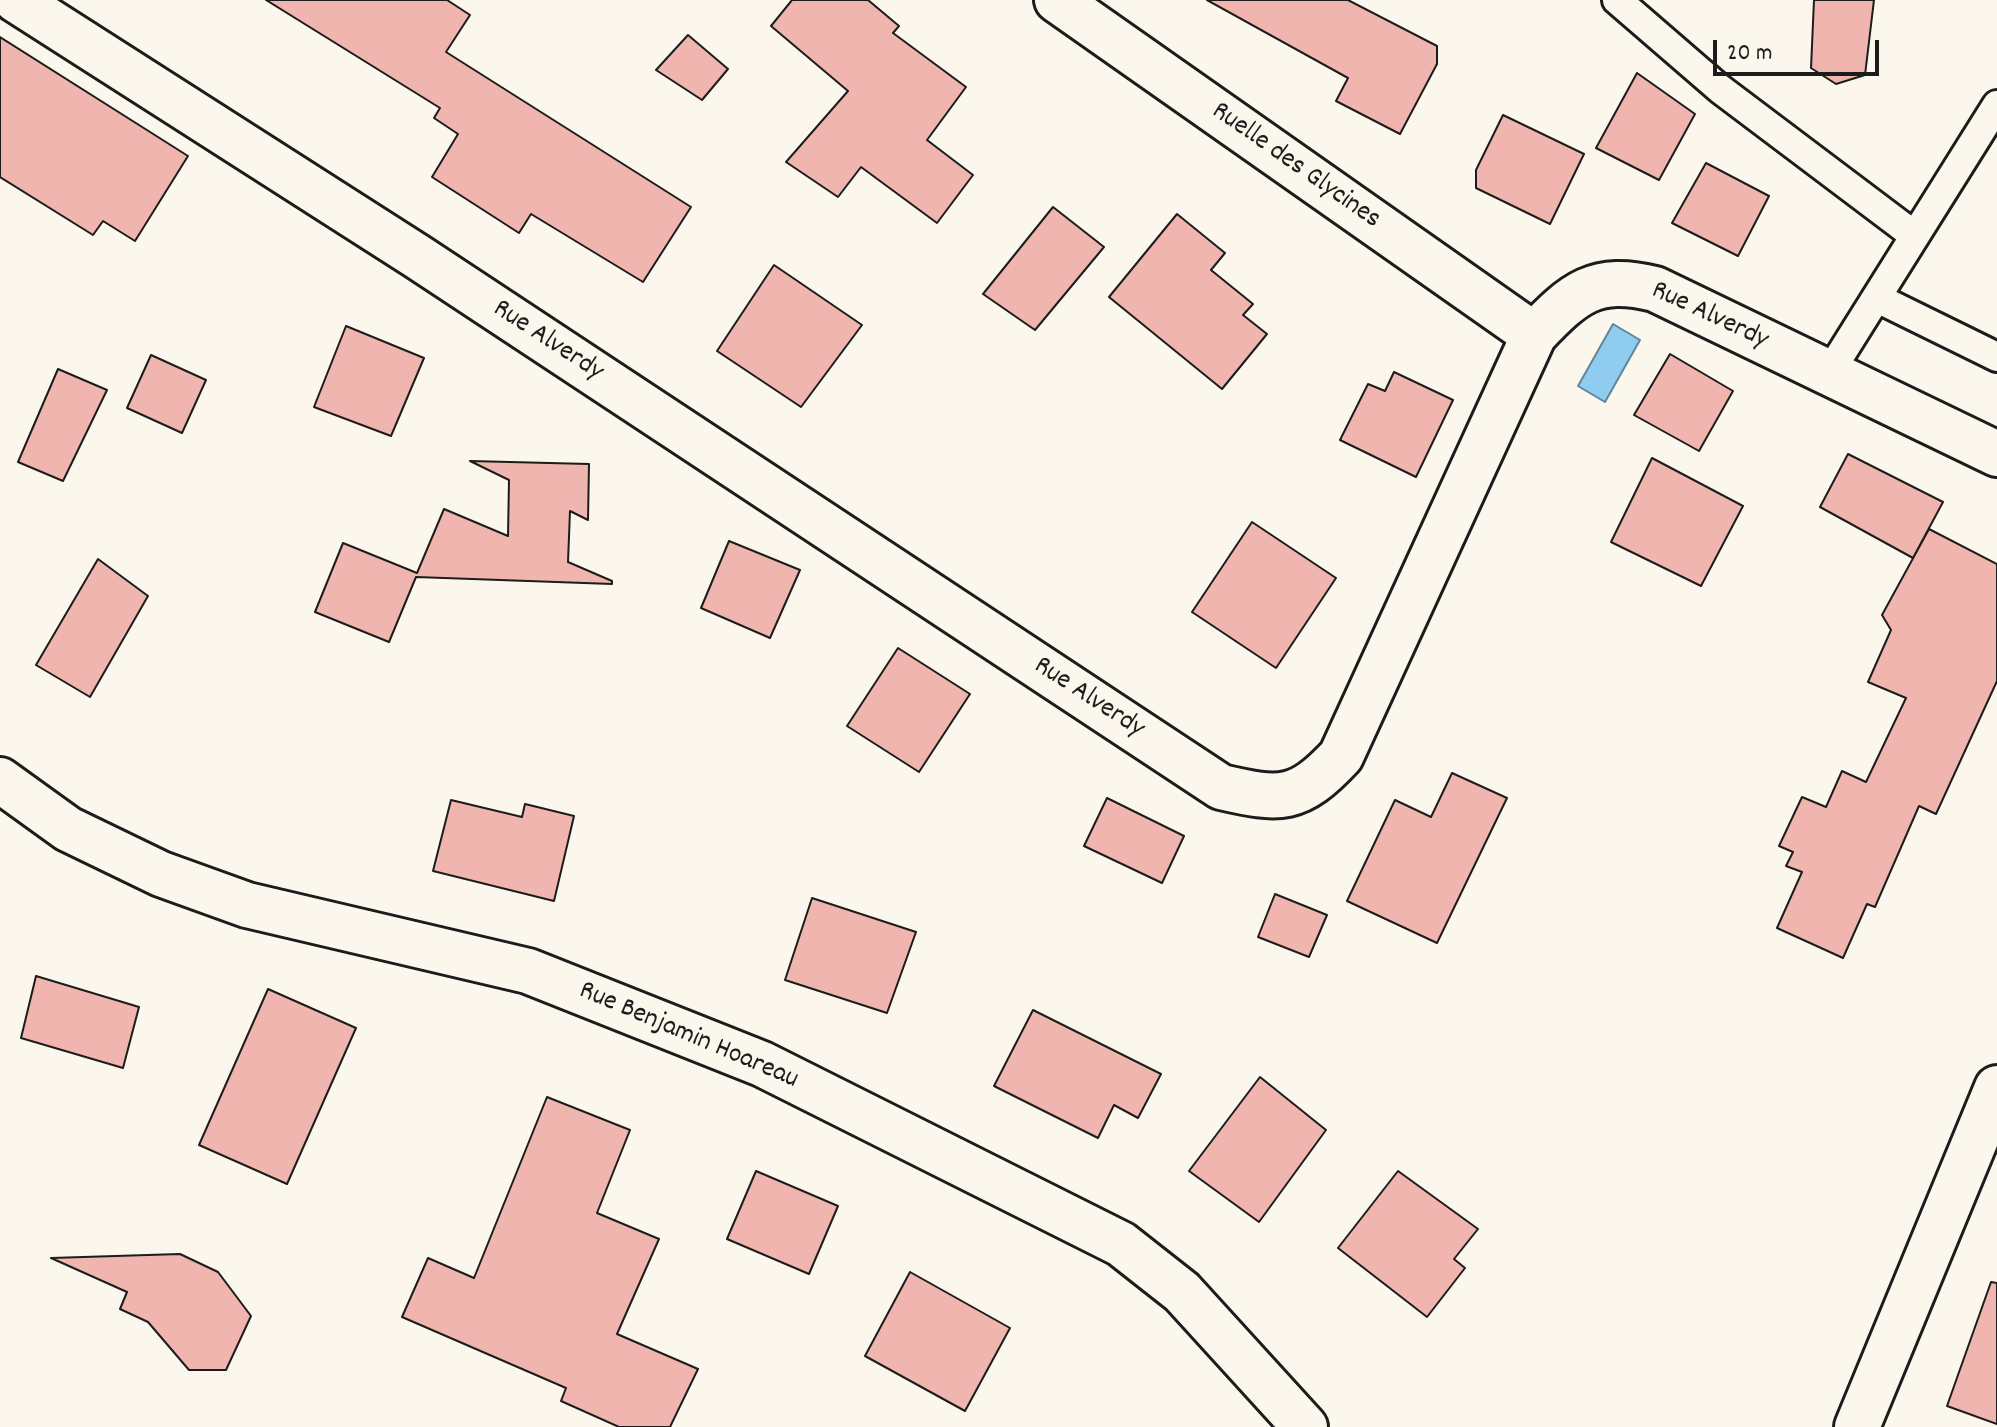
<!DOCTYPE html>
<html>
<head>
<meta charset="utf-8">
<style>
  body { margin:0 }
  #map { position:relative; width:1997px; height:1427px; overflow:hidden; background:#fbf7ec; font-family:Dekko,sans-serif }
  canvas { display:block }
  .scale { position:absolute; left:1713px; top:40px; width:166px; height:36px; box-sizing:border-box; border:4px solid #1c1c1c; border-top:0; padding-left:10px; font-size:24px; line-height:28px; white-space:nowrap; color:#1c1c1c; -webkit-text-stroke:6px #fbf7ec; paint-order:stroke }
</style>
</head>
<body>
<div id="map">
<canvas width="1997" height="1427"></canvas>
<div class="scale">20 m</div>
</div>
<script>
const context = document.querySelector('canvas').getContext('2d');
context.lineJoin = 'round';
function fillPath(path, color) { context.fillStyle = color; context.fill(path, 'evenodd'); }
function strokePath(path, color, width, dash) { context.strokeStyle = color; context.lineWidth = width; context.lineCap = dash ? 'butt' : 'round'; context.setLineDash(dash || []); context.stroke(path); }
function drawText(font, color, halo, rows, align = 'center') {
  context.font = font + ' Dekko,sans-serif'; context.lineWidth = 6; context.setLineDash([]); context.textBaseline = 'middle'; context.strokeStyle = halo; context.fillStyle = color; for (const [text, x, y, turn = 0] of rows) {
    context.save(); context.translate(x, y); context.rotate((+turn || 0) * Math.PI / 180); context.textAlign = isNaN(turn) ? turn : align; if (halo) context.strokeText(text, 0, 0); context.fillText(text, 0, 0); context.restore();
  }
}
const water = new Path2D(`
  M1613,324L1640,340L1605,402L1578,386Z`);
fillPath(water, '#90cbf0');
strokePath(water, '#62859b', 2);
const building = new Path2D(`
  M266,0H447L470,15L446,52L691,207L643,282L531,214L519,233L432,177L458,134L434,118L440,108Z
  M792,0H868L899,26L893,33L966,87L927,140L973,175L937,223L861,167L838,197L786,162L848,91L771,26Z
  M1207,0H1348L1437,46V64L1400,134L1336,101L1348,78Z
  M1814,0H1874L1865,75L1836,84L1811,68Z
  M688,35L728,69L702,100L656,70Z
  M0,37L188,156L135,241L103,221L93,235L0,177Z
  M1637,73L1695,114L1659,180L1596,148Z
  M1503,115L1584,154L1550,224L1476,188V170Z
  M1706,163L1769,196L1738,256L1672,223Z
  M1053,207L1104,247L1035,330L983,294Z
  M1177,214L1225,253L1211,270L1253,304L1243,315L1267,334L1222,389L1109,297Z
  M774,265L862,325L801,407L717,351Z
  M346,326L424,358L391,436L314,407Z
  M1670,354L1733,391L1699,451L1634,415Z
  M151,355L206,380L182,433L127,408Z
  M58,369L107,390L63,481L18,462Z
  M1394,372L1453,400L1416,477L1340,440L1368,384L1385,391Z
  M1848,454L1943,502L1913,558L1820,507Z
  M1652,458L1743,506L1701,586L1611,542Z
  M470,461L589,464L588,520L570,511L568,562L612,581V584L416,577L389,642L315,612L343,543L417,573L444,509L508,536L509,480Z
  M1252,522L1336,578L1276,668L1192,612Z
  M1929,529L1997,564V681L1936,814L1919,806L1875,907L1867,904L1843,958L1777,928L1802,872L1786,866L1793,852L1779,846L1802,797L1826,807L1842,771L1866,782L1906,698L1868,682L1891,630L1882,615Z
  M729,541L800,570L770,638L701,608Z
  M98,559L148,596L90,697L36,665Z
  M898,648L970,694L919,772L847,726Z
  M1452,773L1507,798L1437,943L1347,901L1395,800L1431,817Z
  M1107,798L1184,836L1162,883L1084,846Z
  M451,800L522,817L525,804L574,816L554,901L433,871Z
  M1275,894L1327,915L1309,957L1258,937Z
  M812,898L916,932L887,1013L785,980Z
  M36,976L139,1007L123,1068L21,1038Z
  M268,989L356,1028L287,1184L199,1145Z
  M1033,1010L1161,1074L1138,1118L1114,1105L1098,1138L994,1086Z
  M1260,1077L1326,1130L1259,1222L1189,1171Z
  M547,1097L630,1130L597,1213L659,1239L617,1334L698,1369L670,1427H619L561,1401L566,1388L402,1317L428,1258L474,1278Z
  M756,1171L838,1206L809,1274L727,1239Z
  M1398,1171L1478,1229L1454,1259L1465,1268L1427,1317L1338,1248Z
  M180,1254L218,1272L251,1316L226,1370H189L148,1322L120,1309L127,1292L51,1258Z
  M910,1272L1010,1328L965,1411L865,1356Z
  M1991,1282L1997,1283V1424L1947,1406Z`);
fillPath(building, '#f0b5af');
strokePath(building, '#1c1c1c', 2);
const lane = new Path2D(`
  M1617,0L1720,89L1915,236
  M1877,298L1997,357
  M1829,373L1997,105`);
const street = new Path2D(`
  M16,0L418,257L1221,787C1281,801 1298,802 1341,756L1534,335C1574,293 1595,274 1655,289L1997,454
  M1057,0L1534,335
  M0,780L68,829L161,874L247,905L528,971L762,1064L1121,1244L1182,1292L1305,1427
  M1857,1427L1997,1088`);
strokePath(lane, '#1c1c1c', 34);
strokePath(street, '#1c1c1c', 50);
strokePath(lane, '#fbf7ec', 28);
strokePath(street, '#fbf7ec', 44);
drawText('28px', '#1c1c1c', '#fbf7ec', [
  ["Ruelle des Glycines",1295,167,35],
  ["Rue Alverdy",1709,317,25],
  ["Rue Alverdy",547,342,33],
  ["Rue Alverdy",1088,699,33],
  ["Rue Benjamin Hoareau",688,1037,23]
]);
</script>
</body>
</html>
